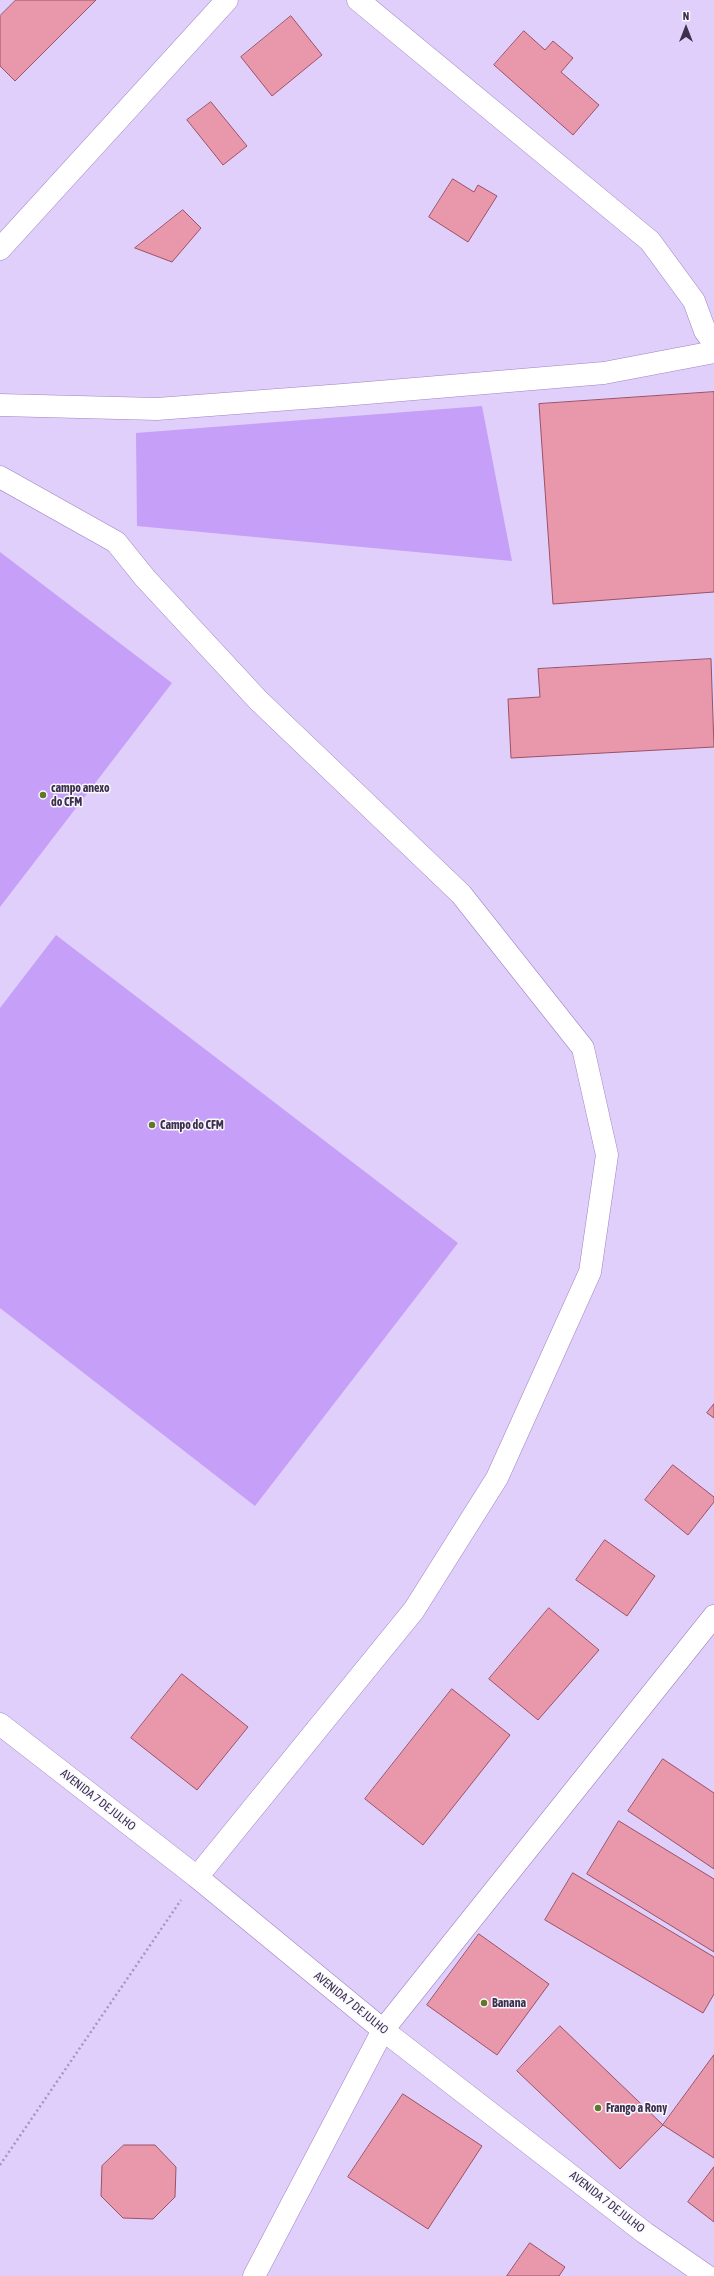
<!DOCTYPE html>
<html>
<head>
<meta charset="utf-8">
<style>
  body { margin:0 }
  #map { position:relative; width:714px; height:2276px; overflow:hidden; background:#e0cffa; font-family:"Asap Condensed",sans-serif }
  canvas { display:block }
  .north { position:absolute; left:666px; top:8px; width:40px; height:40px; -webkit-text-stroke:3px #faf8ff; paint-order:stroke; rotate:0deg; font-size:11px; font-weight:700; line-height:16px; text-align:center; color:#3c304c }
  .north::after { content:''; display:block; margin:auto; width:14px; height:18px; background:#3c304c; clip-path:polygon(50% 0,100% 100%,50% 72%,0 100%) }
</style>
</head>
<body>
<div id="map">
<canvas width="714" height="2276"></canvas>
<div class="north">N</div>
</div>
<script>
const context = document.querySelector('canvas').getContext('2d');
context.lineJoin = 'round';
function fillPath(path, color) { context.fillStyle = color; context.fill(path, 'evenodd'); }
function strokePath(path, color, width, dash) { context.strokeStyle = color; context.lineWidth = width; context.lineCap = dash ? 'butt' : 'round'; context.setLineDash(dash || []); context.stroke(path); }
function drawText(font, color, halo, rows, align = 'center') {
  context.font = font + ' "Asap Condensed",sans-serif'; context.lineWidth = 3; context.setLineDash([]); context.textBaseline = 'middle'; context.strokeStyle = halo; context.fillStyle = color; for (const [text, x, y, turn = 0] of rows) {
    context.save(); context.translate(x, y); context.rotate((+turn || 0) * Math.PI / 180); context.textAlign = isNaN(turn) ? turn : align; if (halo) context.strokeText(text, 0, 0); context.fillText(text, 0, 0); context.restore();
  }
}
fillPath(new Path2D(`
  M482,406L512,561L137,526L136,433Z
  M0,552L172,683L0,907Z
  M56,935L458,1243L255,1506L0,1308V1008Z`), '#c69ff8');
const building = new Path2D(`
  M16,0H96L15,81L0,66V16Z
  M291,16L322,55L272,96L241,57Z
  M524,31L545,50L553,41L573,58L561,72L599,105L573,135L494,65Z
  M211,102L247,146L223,165L187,120Z
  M453,179L474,192L478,185L497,196L468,242L429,217Z
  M183,210L201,228L172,262L135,248Z
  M714,392V592L553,604L539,404Z
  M711,659L714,747L511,758L508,699L540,697L538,669Z
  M714,1404V1418L707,1413Z
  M673,1465L714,1497V1502L688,1535L645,1500Z
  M605,1540L655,1576L627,1616L576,1580Z
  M549,1608L599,1650L538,1720L489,1679Z
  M182,1674L248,1727L197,1790L131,1738Z
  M452,1689L510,1735L423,1845L365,1799Z
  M663,1759L714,1793V1869L628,1811Z
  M619,1821L714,1879V1952L587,1874Z
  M573,1873L714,1957V1994L703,2013L545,1920Z
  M479,1934L549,1984L497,2055L427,2005Z
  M560,2026L663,2125L620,2169L517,2071Z
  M714,2055V2158L663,2125Z
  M403,2094L482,2146L428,2229L348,2177Z
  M124,2145H155L176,2167L175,2197L153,2219L123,2218L101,2196L102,2166Z
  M714,2167V2222L688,2202Z
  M530,2243L565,2267L559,2276H507Z`);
fillPath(building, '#e997ab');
strokePath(building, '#9b5166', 1);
const minor = new Path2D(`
  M358,0L650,241L694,301L705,331L714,343
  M0,249L227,0
  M0,405L157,409L343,395L604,373L714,352
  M0,477L116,542L145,578L258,700L461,894L583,1048L607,1155L590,1272L497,1478L414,1610L197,1877
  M0,1724L197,1877L383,2030L645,2233L707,2276
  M254,2276L383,2030L714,1616`);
strokePath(minor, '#9f82c5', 23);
strokePath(new Path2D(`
  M0,2165L181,1900`), '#a596bc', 2.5, [2, 3]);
strokePath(minor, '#fff', 22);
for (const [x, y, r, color] of [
  [43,795,4,"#617729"],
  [152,1125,4,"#617729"],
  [484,2003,4,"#617729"],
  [598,2108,4,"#617729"]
]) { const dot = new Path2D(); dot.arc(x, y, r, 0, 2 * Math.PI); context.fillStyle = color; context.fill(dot); strokePath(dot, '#faf8ff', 1.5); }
drawText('bold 12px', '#3c304c', '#faf8ff', [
  ["campo anexo",51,788],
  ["do CFM",51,802],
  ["Campo do CFM",160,1125],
  ["Banana",492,2003],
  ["Frango a Rony",606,2108]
], 'left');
drawText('12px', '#3c304c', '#faf8ff', [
  ["AVENIDA 7 DE JULHO",98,1800,38],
  ["AVENIDA 7 DE JULHO",351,2003,39],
  ["AVENIDA 7 DE JULHO",607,2202,38]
]);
</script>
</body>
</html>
